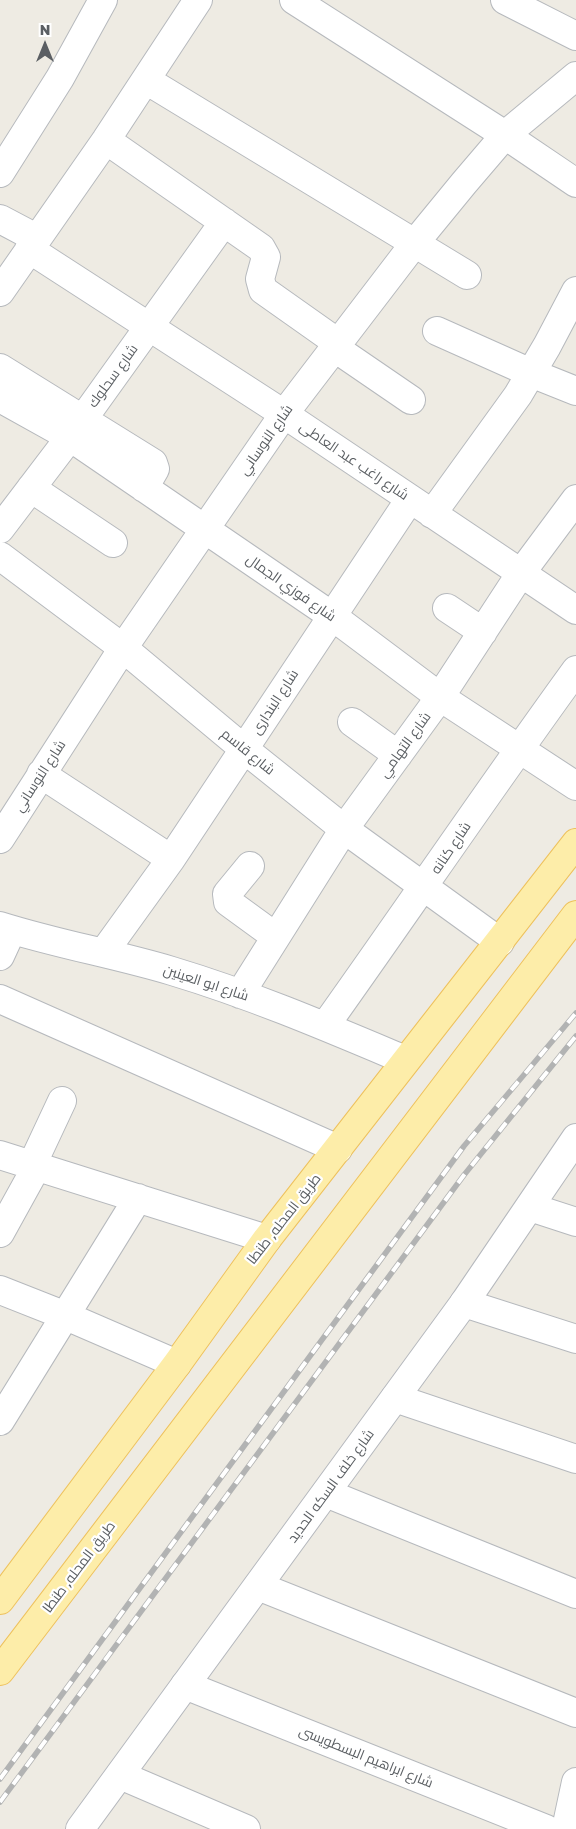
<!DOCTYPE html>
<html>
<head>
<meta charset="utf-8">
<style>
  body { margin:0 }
  #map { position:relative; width:576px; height:1829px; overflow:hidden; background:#eeebe3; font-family:"Golos Text",sans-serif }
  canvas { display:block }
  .north { position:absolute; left:20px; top:20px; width:50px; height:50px; -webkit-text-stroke:4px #fff; paint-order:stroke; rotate:0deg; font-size:14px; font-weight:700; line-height:20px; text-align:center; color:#5b5f63 }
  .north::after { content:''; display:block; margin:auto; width:18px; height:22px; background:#5b5f63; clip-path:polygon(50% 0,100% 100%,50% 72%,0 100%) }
</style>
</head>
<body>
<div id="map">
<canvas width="576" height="1829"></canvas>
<div class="north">N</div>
</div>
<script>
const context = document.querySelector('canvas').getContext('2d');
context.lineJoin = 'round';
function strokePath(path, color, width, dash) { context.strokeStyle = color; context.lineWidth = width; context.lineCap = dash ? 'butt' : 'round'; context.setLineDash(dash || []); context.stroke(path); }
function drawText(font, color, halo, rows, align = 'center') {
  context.font = font + ' "Golos Text",Cairo,sans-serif'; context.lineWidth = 4.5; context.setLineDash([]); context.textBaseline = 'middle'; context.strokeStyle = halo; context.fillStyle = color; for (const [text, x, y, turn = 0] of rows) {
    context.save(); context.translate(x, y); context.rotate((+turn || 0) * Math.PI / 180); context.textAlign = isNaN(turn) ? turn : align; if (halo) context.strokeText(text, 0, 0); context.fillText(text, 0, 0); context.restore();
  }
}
const street = new Path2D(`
  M294,0L505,135L576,183
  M505,0L576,36
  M146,80L467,275
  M106,140L261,248L266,257L260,279L263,290L338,343
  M0,173L60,78L103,0
  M0,219L36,238
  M29,249L284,414L576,610
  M0,292L106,140L198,0
  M437,331L531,373L576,391
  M335,348L411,400
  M0,368L153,463L155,469L144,488
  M0,398L70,437L332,616L440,697L576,786
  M31,488L113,543
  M432,514L518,395L547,346L576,291
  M0,529L70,437L224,222
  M0,556L123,648L244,749L344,829L500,942
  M447,608L483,632
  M352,722L398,755
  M41,774L171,859
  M0,839L123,648L284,414L414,244L464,183L505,135L576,76
  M250,866L227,894L228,902L276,937
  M0,926C57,944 115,954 172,971C252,995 329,1028 405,1060
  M104,952L171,859L410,499
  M0,956L12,930
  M240,994L344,829L440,697L521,573L576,499
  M0,999L338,1149
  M325,1026C409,908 491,787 576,670
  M0,1155L267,1239
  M32,1165L62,1101
  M530,1207L576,1222
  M0,1233L37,1166
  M0,1290L66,1316L177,1364
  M464,1303L576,1339
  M395,1398L576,1459
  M0,1421L138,1198
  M326,1493L576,1594
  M258,1586L576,1713
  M185,1685L546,1829
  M120,1775L246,1829
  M566,1829L576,1782`);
const secondary = new Path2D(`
  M80,1829L464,1303L576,1138`);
const primary = new Path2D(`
  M0,1600L177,1364L267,1239L576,843
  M0,1671L576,915`);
strokePath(street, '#b6b9bd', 30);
strokePath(secondary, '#b5b8bd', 30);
strokePath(primary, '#eec15c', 30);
strokePath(street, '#fff', 28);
strokePath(secondary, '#fff', 28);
strokePath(primary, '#fdeda9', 28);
const rail = new Path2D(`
  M0,1779L464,1146L576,1013
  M0,1802L464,1175L576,1036`);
strokePath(rail, '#b2b3b3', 5.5);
strokePath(rail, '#fff', 4, [11]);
drawText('14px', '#5b5f63', '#fff', [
  ["شارع سحلوك",113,376,-54],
  ["شارع النوساني",266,440,-55],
  ["شارع راغب عبد العاطى",354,461,34],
  ["شارع فوزي الجمال",291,588,35],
  ["شارع البندارى",275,702,-57],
  ["شارع التهامي",405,745,-54],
  ["شارع قاسم",248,752,39],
  ["شارع النوساني",40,776,-57],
  ["شارع كنانه",451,848,-56],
  ["شارع ابو العينين",206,983,18],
  ["طريق المحله, طنطا",284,1219,-52],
  ["شارع خلف السكه الحديد",331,1486,-54],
  ["طريق المحله, طنطا",79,1567,-53],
  ["شارع ابراهيم البسطويسى",366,1757,22]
]);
</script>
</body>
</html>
